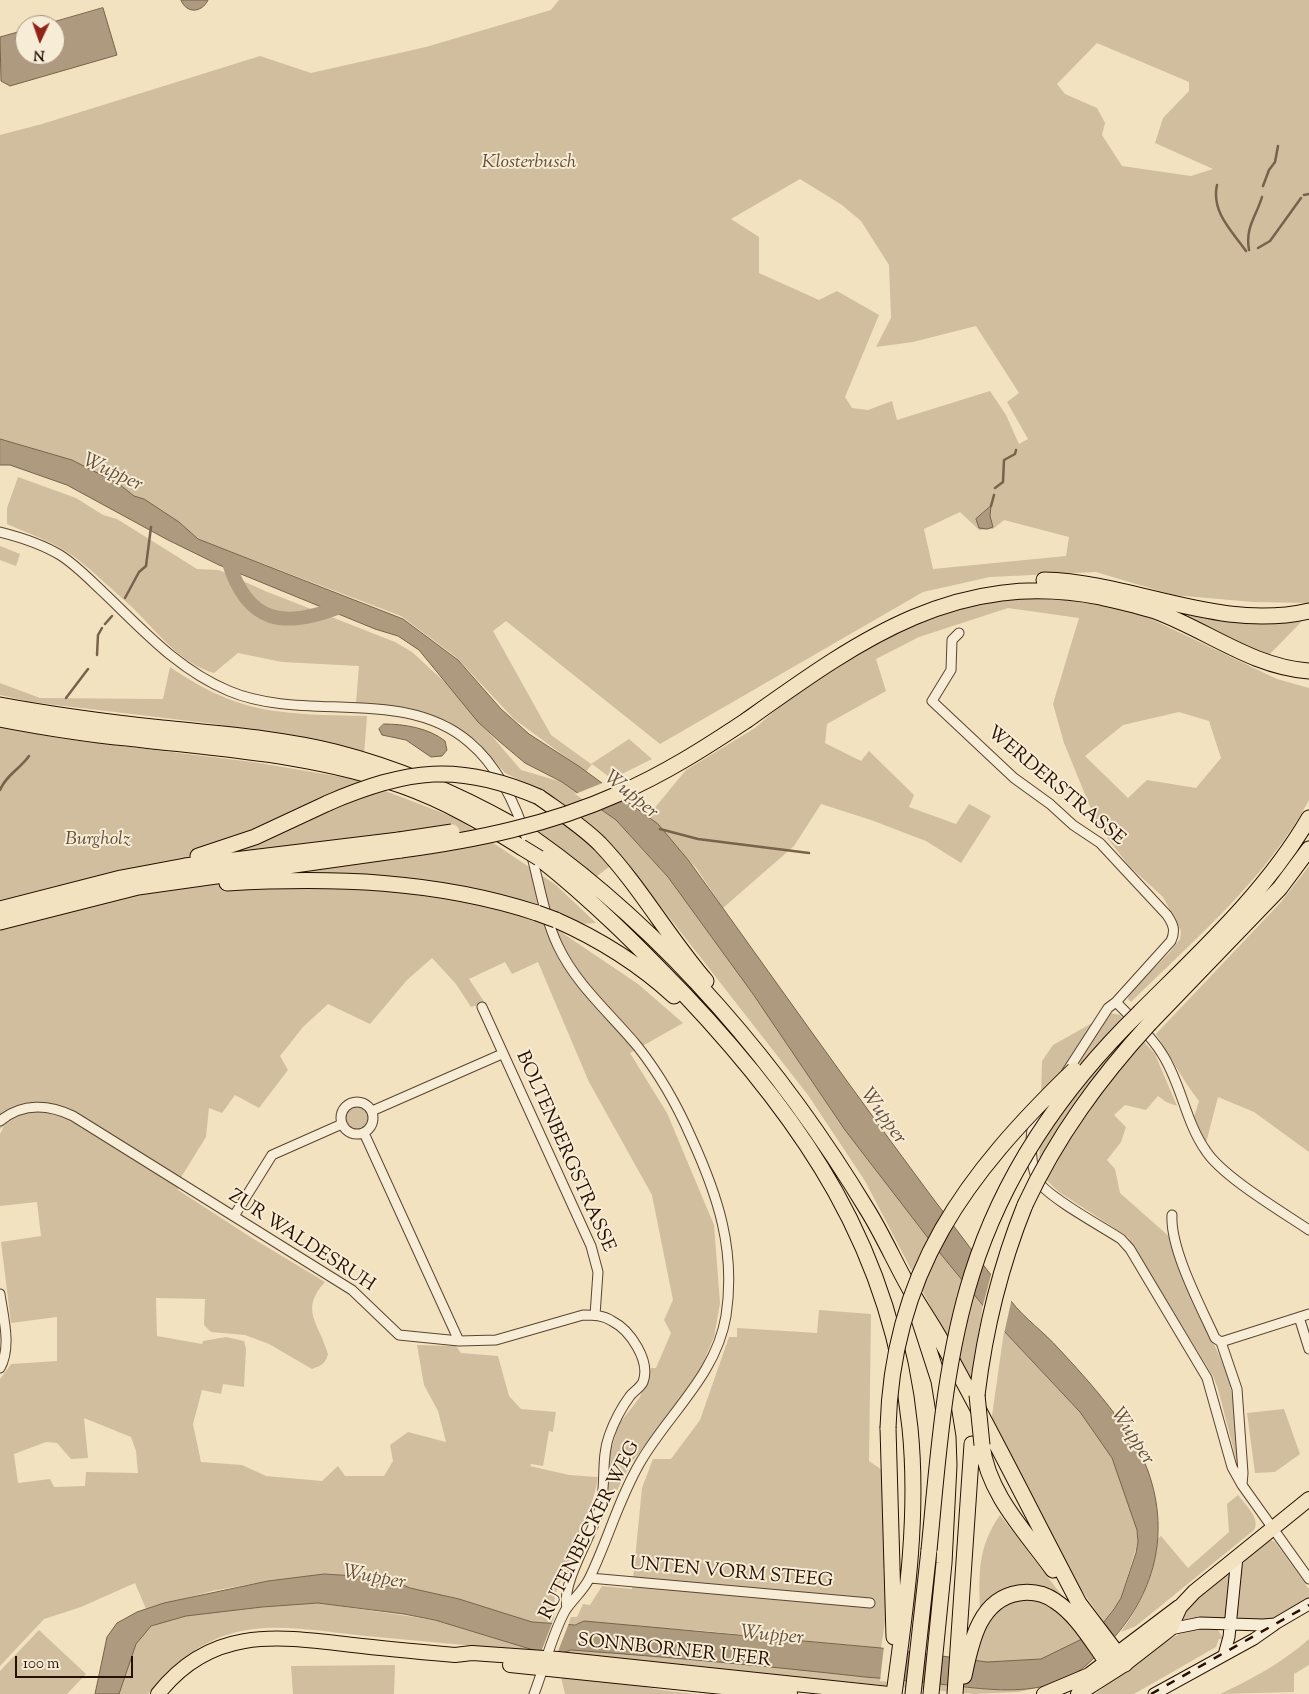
<!DOCTYPE html>
<html>
<head>
<meta charset="utf-8">
<style>
  body { margin:0 }
  #map { position:relative; width:1309px; height:1694px; overflow:hidden; background:#f3e2bf; font-family:"Sorts Mill Goudy",serif }
  canvas { display:block }
  .north { position:absolute; left:15px; top:15px; width:50px; height:50px; box-sizing:border-box; background:#f7ecd5; border:1px solid #a49480; border-radius:50%; rotate:183deg; font-size:14px; font-weight:700; line-height:20px; text-align:center; color:#270f00 }
  .north::after { content:''; display:block; margin:auto; width:18px; height:22px; background:#8f2418; clip-path:polygon(50% 0,100% 100%,50% 72%,0 100%) }
  .scale { position:absolute; left:15px; top:1656px; width:118px; height:22px; box-sizing:border-box; border:2px solid #270f00; border-top:0; padding-left:6px; font-size:15px; line-height:18px; white-space:nowrap; color:#270f00; -webkit-text-stroke:4px #f7ecd5; paint-order:stroke }
</style>
</head>
<body>
<div id="map">
<canvas width="1309" height="1694"></canvas>
<div class="north">N</div>
<div class="scale">100 m</div>
</div>
<script>
const context = document.querySelector('canvas').getContext('2d');
context.lineJoin = 'round';
function fillPath(path, color) { context.fillStyle = color; context.fill(path, 'evenodd'); }
function strokePath(path, color, width, dash) { context.strokeStyle = color; context.lineWidth = width; context.lineCap = dash ? 'butt' : 'round'; context.setLineDash(dash || []); context.stroke(path); }
function drawText(font, color, halo, rows, align = 'center') {
  context.font = font + ' "Sorts Mill Goudy",serif'; context.lineWidth = 4; context.setLineDash([]); context.textBaseline = 'middle'; context.strokeStyle = halo; context.fillStyle = color; for (const [text, x, y, turn = 0] of rows) {
    context.save(); context.translate(x, y); context.rotate((+turn || 0) * Math.PI / 180); context.textAlign = isNaN(turn) ? turn : align; if (halo) context.strokeText(text, 0, 0); context.fillText(text, 0, 0); context.restore();
  }
}
fillPath(new Path2D(`
  M559,0H1309V603L1253,602L1173,595L1096,572L990,577L923,592L660,744L506,621L493,631L551,735L591,764L629,739L652,759L612,779L592,764L586,772L514,719L456,657L401,616L198,539L179,522L144,499L134,496L119,484L72,460L0,439V135L42,124L260,56L311,73L426,47L551,10ZM1097,43L1189,82V91L1163,118L1155,143L1213,169L1191,176L1122,166L1102,135L1105,123L1097,108L1065,94L1057,84ZM800,179L842,205L861,221L889,265L891,318L876,347L913,342L976,326L1019,393L1007,402L1028,439L1019,444L1006,415L990,391L897,420L892,401L868,410L852,408L845,397L879,315L837,291L819,300L759,273V237L731,219ZM960,512L979,530L993,529L1004,520L1069,537L1066,556L933,569L924,529Z
  M18,477L76,498L103,515L117,519L197,569L219,570L265,591L395,642L412,652L449,686L521,770L562,782L616,820L668,877L753,994L845,1130L983,1306L970,1382L865,1181L808,1095L622,857L596,877L537,830L577,818L542,791L505,773L478,742L448,721L409,708L356,703L359,666L282,662L238,653L214,673C181,664 157,632 134,609C115,592 96,574 76,558C56,543 30,534 7,524V508Z
  M0,546L20,554L16,566L0,560Z
  M1021,594L1124,606L1277,679L1309,688V800C1268,877 1192,942 1131,1002L1128,999L1130,993L1170,952L1180,939L1181,931L1163,897L1130,867L1098,826L1064,743L1053,704L1079,618L1008,608L919,637L876,659L886,691L827,724L825,743L861,761L869,751L914,795L909,807L956,824L969,804L991,816L961,863L926,841L871,820L821,804L794,846L723,908L697,869L648,816L686,770L755,728L807,683L887,635L956,604ZM1179,712L1209,721L1221,758L1196,788L1147,780L1128,798L1085,756L1123,725Z
  M1159,605L1305,618L1269,655Z
  M170,667C241,716 284,714 367,716L364,755L215,724L31,702L0,695V683L40,698L163,699Z
  M0,727L64,739L253,762L354,779L456,818L556,885L596,923L552,926L638,984L683,1023L630,1053L667,1113L714,1225L720,1303L714,1337L696,1379L631,1463L611,1502L608,1500L610,1453L619,1424L640,1397L651,1368H656L671,1333L664,1320L673,1300L652,1195L589,1082L538,962L512,974L505,962L469,979L485,1003L471,1007L456,984L432,958L407,980L370,1024L328,1004L303,1027L280,1056L288,1070L259,1108L235,1095L222,1113L209,1108L206,1137L180,1179L178,1190L252,1238L325,1282C299,1310 319,1323 328,1354C326,1363 321,1366 312,1369L269,1344L245,1335L211,1332L204,1325L205,1299L156,1298L157,1336L202,1344L203,1341L226,1337L244,1341L246,1349L244,1387L223,1384L221,1394L202,1390L193,1424L201,1462L242,1465L266,1476L322,1481L338,1466L345,1476H384L393,1461L390,1445L408,1432L446,1442L438,1411L424,1385L417,1345L456,1346L461,1353L498,1356L509,1396L521,1409L556,1412L553,1432L549,1431L543,1466L531,1464L530,1466L569,1475L598,1477C591,1518 571,1554 556,1593C552,1603 557,1613 552,1623L532,1622L459,1599L410,1588L387,1578L324,1574L268,1581L212,1591L146,1609L135,1583L81,1607L44,1619L0,1666V1379L11,1364L57,1361V1317L11,1323L1,1242L41,1236L37,1202L0,1206V1134L4,1126L0,1129ZM84,1418L131,1437L136,1451L138,1473L86,1472L85,1486L54,1487L50,1479L18,1483L14,1454L46,1442L57,1443L71,1459L88,1458Z
  M1309,866V1152L1254,1112L1218,1097L1206,1143L1194,1117L1199,1101C1182,1080 1171,1056 1156,1034L1281,902Z
  M1110,1013L1120,1015L1155,1054L1177,1106L1166,1102L1158,1096L1146,1110L1125,1105L1114,1115L1126,1127L1121,1142L1107,1160L1115,1169L1120,1193L1172,1239L1189,1289L1228,1375L1234,1406L1240,1474L1218,1389L1213,1376L1128,1237L1059,1192L1039,1173L1042,1061L1053,1045Z
  M344 1118a13 13 0 1 1 26 0a13 13 0 1 1-26 0Z
  M819,1310L871,1314L869,1461L882,1470L887,1609L881,1648L705,1631L581,1623L568,1625L571,1617H577L583,1604L590,1605L602,1586L632,1589L642,1488L653,1459H671L700,1420L729,1337H737V1328L817,1333Z
  M1004,1331L1080,1412L1112,1458L1127,1497L1137,1530L1138,1542L1121,1598L1104,1622L1080,1588L991,1423Z
  M1284,1409L1300,1454L1275,1472L1255,1473L1247,1413Z
  M1238,1495C1245,1504 1261,1519 1254,1530L1136,1626L1121,1632C1141,1604 1156,1574 1157,1539L1161,1536L1188,1568L1229,1532L1227,1504Z
  M1000,1515L1070,1606L1047,1592L980,1612C979,1574 977,1548 1000,1515Z
  M1269,1539L1275,1542L1309,1589V1600L1271,1620L1242,1621L1236,1615L1241,1568L1246,1558Z
  M1231,1569L1226,1620L1192,1618L1175,1622L1187,1606Z
  M1024,1597L1049,1603L1069,1622L1082,1639L1042,1659L995,1663L975,1661L979,1634L997,1608Z
  M318,1603L435,1620L540,1652C482,1647 424,1641 366,1636C322,1632 273,1621 230,1634C196,1644 170,1667 148,1694H119C125,1673 129,1647 145,1631C169,1608 282,1606 318,1603Z
  M1189,1628L1217,1629L1224,1639H1219L1216,1647L1134,1694H1095L1164,1643Z
  M39,1630L86,1674L67,1694H0V1671Z
  M1309,1639V1665L1294,1674V1692L1220,1694C1252,1679 1282,1663 1309,1639Z
  M563,1650L701,1659L993,1690L1018,1689L1053,1684L1019,1692L974,1694L558,1654Z
  M395,1665L394,1694H293L291,1666Z
  M561,1677L637,1685L661,1690L696,1694H565Z`), '#d0be9f');
const water = new Path2D(`
  M181,0H208C202,13 186,14 181,0Z
  M103,8L117,55L10,86L1,81L0,37L25,30V55H55V25H43Z
  M0,439L72,460L119,484L134,496L144,499L179,522L198,539L403,619L458,660L501,709L529,734L580,767L658,824L689,861C795,1008 899,1157 1011,1301C1025,1319 1044,1332 1059,1349C1088,1380 1134,1431 1148,1471C1172,1538 1152,1602 1102,1650C1088,1665 1074,1677 1053,1684C1018,1694 983,1689 948,1685C920,1682 893,1679 865,1677C767,1666 669,1657 571,1650L559,1654L540,1652L435,1620L404,1614L318,1603L262,1607L186,1616L151,1626L136,1644L119,1694H95L107,1637L117,1623L137,1612L164,1603L268,1581L324,1574L387,1578L410,1588L459,1599L532,1622L575,1625L584,1621L881,1648L987,1662L1041,1659L1082,1639L1104,1622L1114,1609L1121,1598L1136,1553L1138,1542L1137,1530L1112,1458L1080,1412L1004,1331L935,1247L845,1130L753,994L668,877L616,820L562,782L525,763L500,742L478,722L419,650L398,636L375,629L219,565L168,540L67,485L10,465H0Z
  M991,506L990,516L993,527L987,529L979,528L976,519Z
  M384,724C404,724 429,728 445,741L447,750L442,756L431,757L406,740L382,735L379,729Z`);
fillPath(water, '#ae9a7e');
strokePath(water, '#78624c', 1);
fillPath(new Path2D(`
  M605,782L626,797L597,809L575,794Z
  M992,1271L1012,1298L1004,1334L982,1309Z
  M553,1621L569,1623L557,1654L541,1652Z
  M884,1646L905,1649L902,1683L880,1681Z`), '#f3e2bf');
strokePath(new Path2D(`
  M1217,185C1211,212 1232,231 1246,251
  M1263,186L1269,170L1275,162L1278,146
  M1304,195L1309,194
  M1258,248L1270,241L1301,198
  M1249,250C1245,227 1256,217 1262,197
  M995,488L1003,482L1004,460L1015,454L1016,450
  M991,506L994,495
  M125,598L139,572L146,566L151,527
  M105,624L112,616
  M97,655L98,635L102,628
  M66,698L88,669
  M0,790C6,775 20,769 29,756
  M660,829L698,839L809,853`), '#78624c', 2.5);
strokePath(new Path2D(`
  M228,560C247,625 285,629 342,606`), '#ae9a7e', 14);
const street = new Path2D(`
  M0,532C20,537 42,544 60,555C76,565 89,579 103,592C142,629 178,670 229,691C305,723 403,686 469,742C499,767 518,810 529,846C539,880 543,914 558,946C577,986 611,1014 638,1047C660,1075 677,1105 691,1137C718,1196 736,1250 726,1316C716,1375 670,1412 641,1461C619,1498 608,1540 589,1579C583,1591 572,1600 565,1611C552,1635 544,1668 534,1694
  M959,633L952,640L951,670L932,701L1014,778L1050,804L1073,825L1100,843L1167,915C1173,924 1176,930 1171,941L1116,1002C1132,1019 1152,1036 1164,1057C1182,1087 1186,1123 1206,1151C1223,1177 1281,1211 1309,1230
  M482,1007L591,1246L598,1272L595,1315
  M1066,1073L1108,1008L1116,1002
  M341 1118a16 16 0 1 1 32 0a16 16 0 1 1-32 0Z
  M372,1111L502,1054
  M1039,1112C1032,1122 1031,1133 1031,1145C1032,1159 1032,1174 1041,1185C1055,1201 1101,1226 1121,1239L1130,1249L1207,1378L1232,1467L1242,1485
  M0,1121C22,1103 48,1104 73,1116L352,1290L399,1335L459,1341L496,1340L583,1315C594,1315 603,1315 612,1321C630,1330 651,1361 643,1382C640,1388 634,1391 630,1396C621,1408 614,1422 609,1436C601,1458 606,1482 601,1504C594,1534 561,1581 567,1608
  M364,1133L459,1341
  M1172,1215C1170,1249 1201,1307 1215,1338L1221,1342L1237,1389L1243,1473L1242,1485L1309,1579
  M234,1216L272,1155L342,1124
  M0,1294C3,1316 12,1347 0,1368
  M1299,1317L1309,1349
  M1221,1342L1309,1314
  M590,1578L870,1603`);
const secondary = new Path2D(`
  M1170,1629L1200,1623L1263,1625L1275,1624L1309,1604
  M1224,1655L1229,1637L1237,1557
  M1154,1694L1254,1639L1274,1625`);
const primary = new Path2D(`
  M510,1665L790,1694
  M158,1694C211,1626 277,1636 353,1645C387,1649 421,1652 455,1655L472,1653L558,1659L889,1694
  M1044,1694L1089,1675L1179,1607
  M1078,1694L1125,1664L1170,1629L1180,1607L1194,1592L1309,1499`);
const highway = new Path2D(`
  M1044,580C1133,582 1219,632 1309,611
  M0,705C54,715 107,722 162,728C219,734 278,738 335,752C398,768 456,793 513,825
  M0,719C42,727 85,734 127,738C220,749 314,754 403,786C445,801 483,823 521,847
  M747,720C858,641 956,569 1100,597C1118,601 1137,605 1155,611C1207,630 1252,667 1309,671
  M539,797C560,812 582,826 600,844C640,886 668,937 706,981
  M533,838C668,933 783,1070 868,1211C884,1237 896,1265 911,1291C920,1307 930,1321 939,1337C989,1426 1034,1518 1082,1609
  M198,856L255,837L328,803
  M539,858C591,899 638,946 684,994C804,1121 892,1249 910,1428C919,1517 906,1606 894,1694
  M227,883C332,877 436,880 537,913
  M0,909L121,878L185,866L399,840
  M556,920C599,939 639,964 674,996
  M0,922L138,887L401,850
  M1140,1012C1200,952 1266,892 1309,818
  M1150,1023L1280,888L1309,849
  M918,1316L939,1381L948,1437L949,1465L944,1563L931,1694
  M977,1395C985,1329 1000,1267 1025,1205
  M888,1428L894,1637
  M982,1445C988,1494 1025,1531 1053,1570
  M1078,1602L1125,1664
  M964,1676C971,1643 979,1599 1019,1593C1032,1591 1045,1594 1055,1601C1077,1615 1092,1642 1107,1662
  M729,1687L741,1694
  M777,1694L778,1692
  M913,1694L929,1550
  M955,1694L972,1444`);
strokePath(street, '#5a4430', 11);
strokePath(secondary, '#270f00', 13);
strokePath(primary, '#270f00', 16);
strokePath(highway, '#270f00', 17);
strokePath(street, '#f7ecd5', 9);
strokePath(secondary, '#f7ecd5', 11);
strokePath(primary, '#f3e2bf', 14);
strokePath(highway, '#f3e2bf', 15);
strokePath(new Path2D(`
  M1151,1694L1309,1605`), '#270f00', 2.5, [9, 9]);
const highwayBridge = new Path2D(`
  M328,803C407,769 459,762 539,797
  M399,840L452,832
  M521,847L539,858
  M401,850C475,840 549,825 618,794C664,774 705,748 747,720
  M537,913L556,920
  M1025,1205C1057,1136 1099,1079 1150,1023
  M977,1395L982,1445
  M888,1428C892,1272 966,1174 1074,1070
  M929,1550C938,1458 944,1363 972,1274C1004,1172 1064,1086 1140,1012`);
strokePath(highwayBridge, '#270f00', 17, []);
strokePath(highwayBridge, '#f3e2bf', 15);
drawText('italic 19px', '#624c38', '#f7ecd5', [
  ["Klosterbusch",529,164],
  ["Burgholz",98,841]
]);
drawText('19px', '#270f00', '#f7ecd5', [
  ["WERDERSTRASSE",1055,787,40],
  ["BOLTENBERGSTRASSE",564,1152,66],
  ["ZUR WALDESRUH",301,1242,33],
  ["RUTENBECKER WEG",591,1531,-63],
  ["UNTEN VORM STEEG",731,1574,5],
  ["SONNBORNER UFER",674,1652,6]
]);
drawText('italic 20px', '#644e39', '#f7ecd5', [
  ["Wupper",112,474,25],
  ["Wupper",630,796,39],
  ["Wupper",882,1117,54],
  ["Wupper",1131,1437,57],
  ["Wupper",374,1579,10],
  ["Wupper",772,1637,5]
]);
</script>
</body>
</html>
